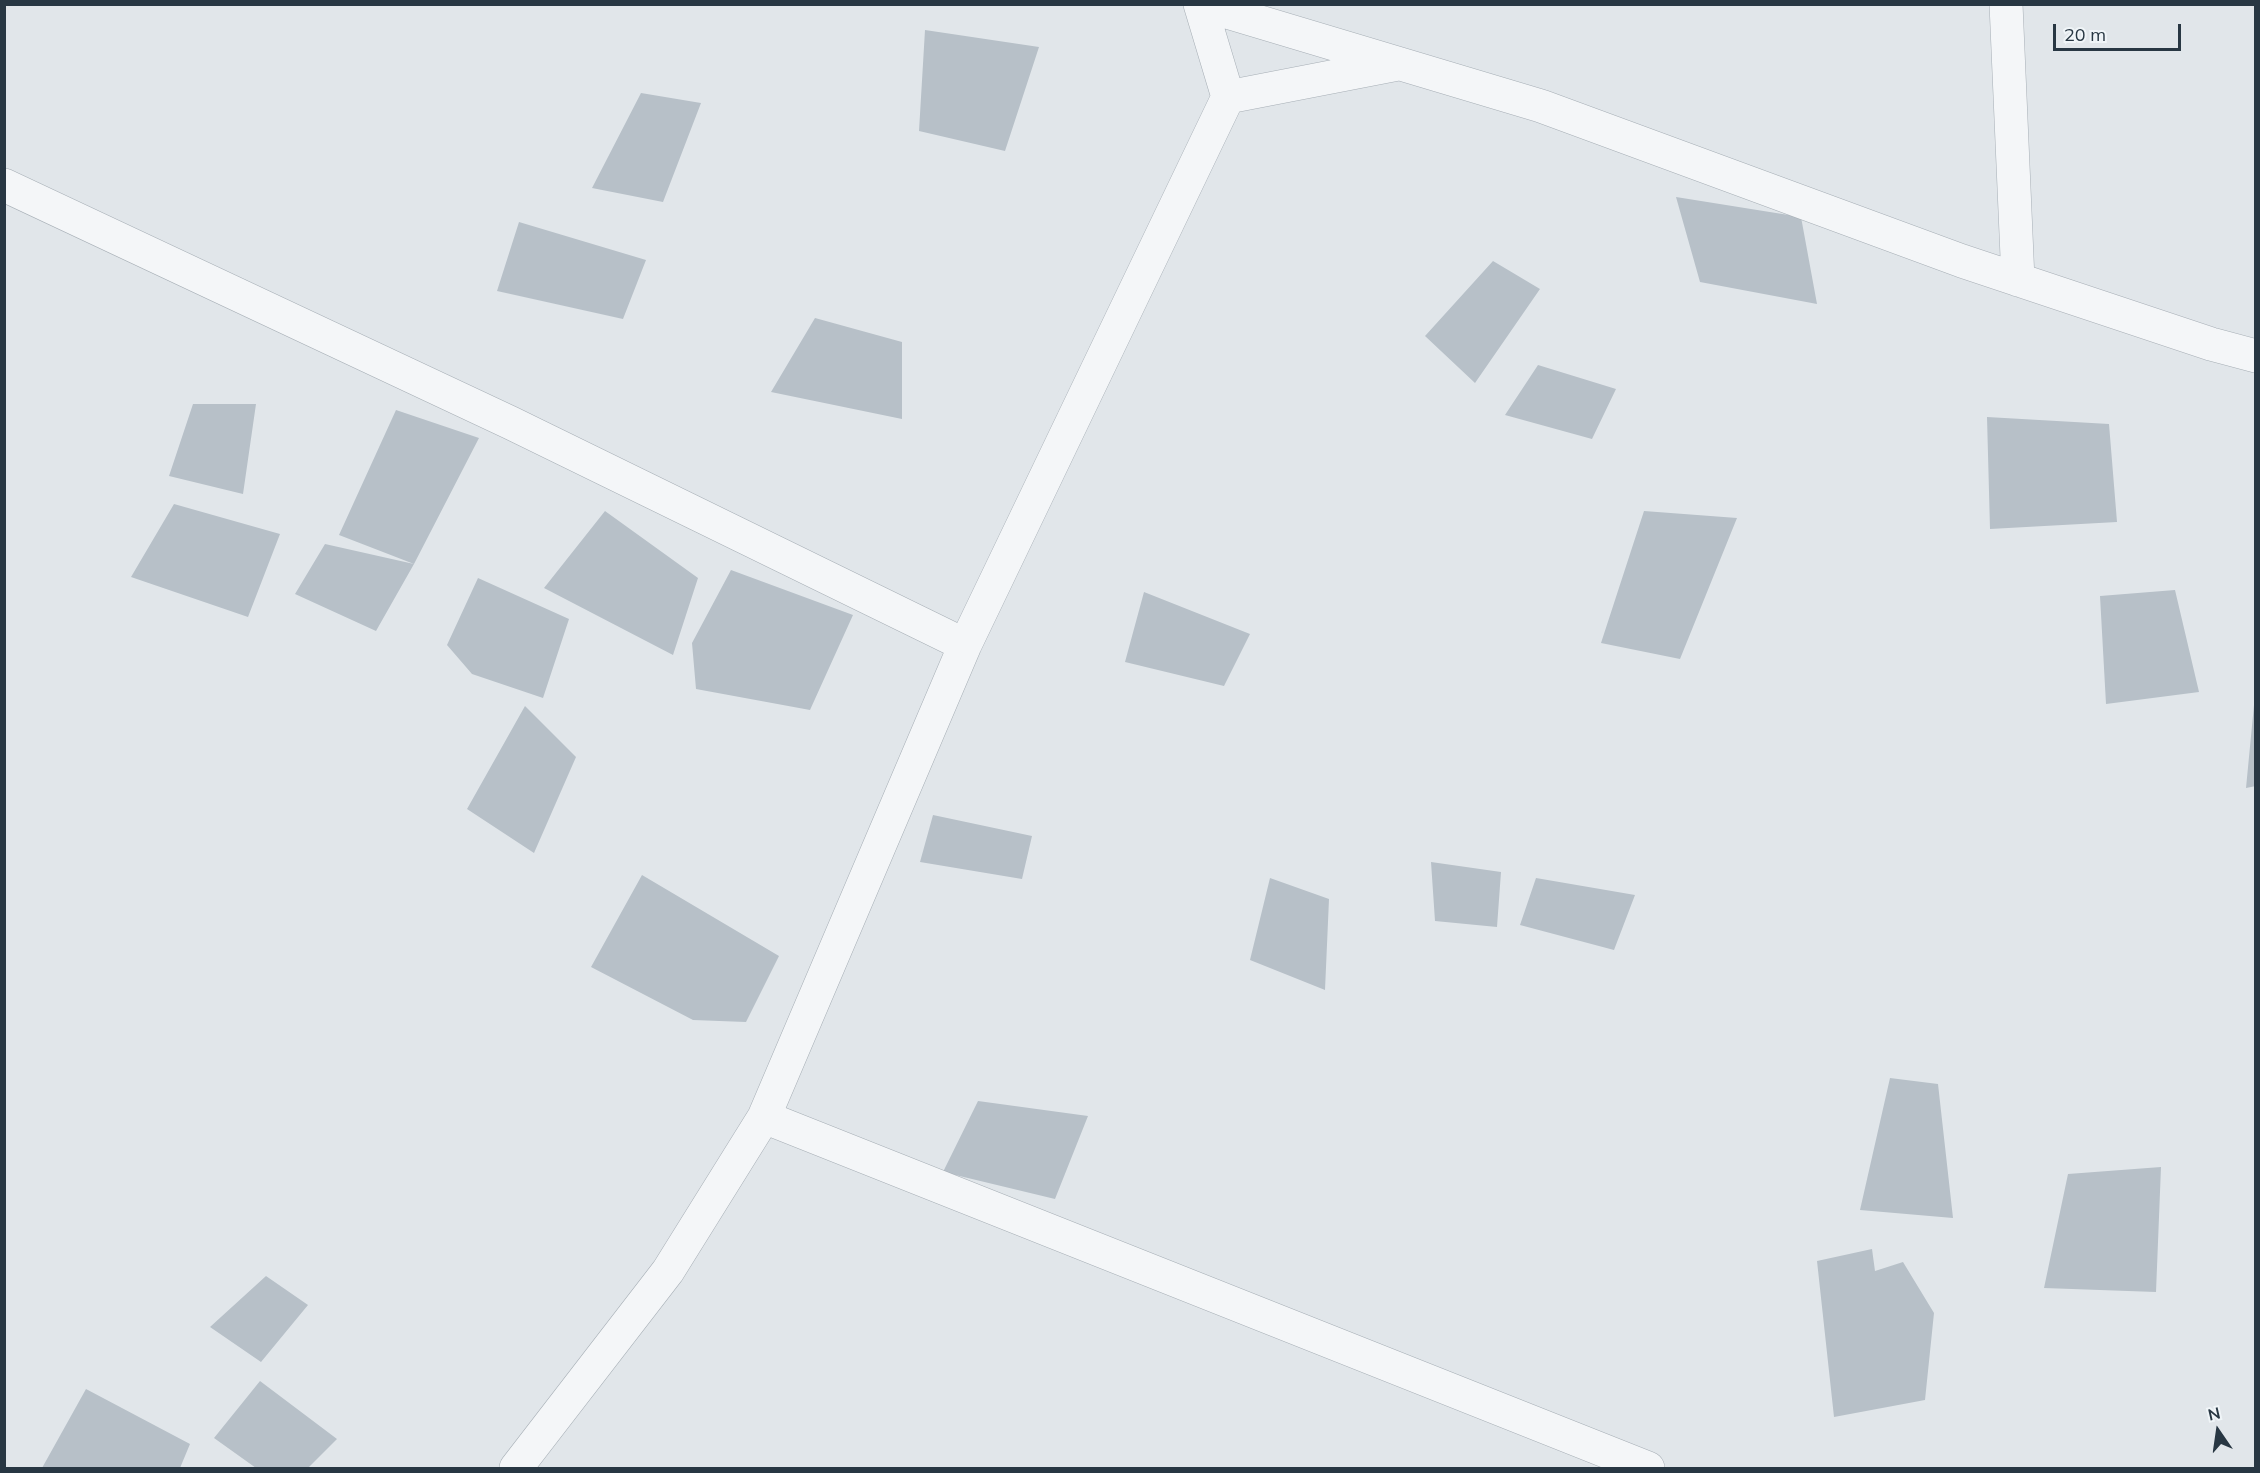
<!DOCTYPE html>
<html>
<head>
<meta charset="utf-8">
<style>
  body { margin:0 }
  #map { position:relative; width:2260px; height:1473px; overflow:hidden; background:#e1e6ea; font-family:Mulish,sans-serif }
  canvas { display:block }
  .frame { position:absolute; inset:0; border:6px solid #283743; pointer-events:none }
  .north { position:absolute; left:2188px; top:1401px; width:60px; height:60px; -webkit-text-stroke:4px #f0f5f8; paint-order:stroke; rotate:347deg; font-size:16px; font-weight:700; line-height:24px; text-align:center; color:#283743 }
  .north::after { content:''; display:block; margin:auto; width:21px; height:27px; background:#283743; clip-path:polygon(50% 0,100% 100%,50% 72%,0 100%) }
  .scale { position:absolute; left:2053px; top:24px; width:128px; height:27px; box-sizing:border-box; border:3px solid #283743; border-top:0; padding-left:8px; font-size:18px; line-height:21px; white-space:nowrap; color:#283743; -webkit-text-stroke:4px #f0f5f8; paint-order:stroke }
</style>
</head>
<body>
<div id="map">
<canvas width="2260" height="1473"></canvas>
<div class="frame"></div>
<div class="north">N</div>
<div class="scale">20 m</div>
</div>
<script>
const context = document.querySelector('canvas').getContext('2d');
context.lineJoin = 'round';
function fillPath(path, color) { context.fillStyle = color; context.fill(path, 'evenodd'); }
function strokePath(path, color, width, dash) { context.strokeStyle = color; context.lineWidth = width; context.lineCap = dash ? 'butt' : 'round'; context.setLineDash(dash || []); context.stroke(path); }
fillPath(new Path2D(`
  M925,30L1039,47L1005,151L919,131Z
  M641,93L701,103L663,202L592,188Z
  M1676,197L1801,217L1817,304L1700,282Z
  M519,222L646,260L623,319L497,291Z
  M1493,261L1540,289L1475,383L1425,336Z
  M815,318L902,342V419L771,392Z
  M1538,365L1616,389L1592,439L1505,415Z
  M193,404H256L243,494L169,476Z
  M396,410L479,438L414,564L339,535Z
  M1987,417L2109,424L2117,522L1990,529Z
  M174,504L280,534L248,617L131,577Z
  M605,511L698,578L673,655L544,588Z
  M1644,511L1737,518L1680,659L1601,643Z
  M325,544L414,564L376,631L295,594Z
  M731,570L853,615L810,710L696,689L692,643Z
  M478,578L569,619L543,698L472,674L447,645Z
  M2175,590L2199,692L2106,704L2100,596Z
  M1144,592L1250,634L1224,686L1125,662Z
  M2254,705H2256V786L2246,788Z
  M525,706L576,757L534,853L467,809Z
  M933,815L1032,836L1022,879L920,862Z
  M1431,862L1501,872L1497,927L1435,921Z
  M642,875L779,956L746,1022L693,1020L591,967Z
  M1270,878L1329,899L1325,990L1250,960Z
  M1536,878L1635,895L1614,950L1520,925Z
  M1890,1078L1938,1084L1953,1218L1860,1210Z
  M978,1101L1088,1116L1055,1199L943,1172Z
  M2161,1167L2156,1292L2044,1288L2068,1174Z
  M1872,1249L1875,1271L1903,1262L1934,1313L1925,1400L1834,1417L1817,1261Z
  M266,1276L308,1305L261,1362L210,1327Z
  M260,1381L337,1439L308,1468H256L214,1438Z
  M86,1389L190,1444L180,1468H42Z`), '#b7c0c8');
const minor = new Path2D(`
  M1200,4L1541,106L1962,261L2211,344L2256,356
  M1200,4L1228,97
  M2006,4L2018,280
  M4,185L511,423L965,645
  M764,1117L965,645L1228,97L1398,64
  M516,1468L668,1271L764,1117L1648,1468`);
strokePath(minor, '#a6aeb5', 34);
strokePath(minor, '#f4f6f8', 33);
</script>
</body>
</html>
